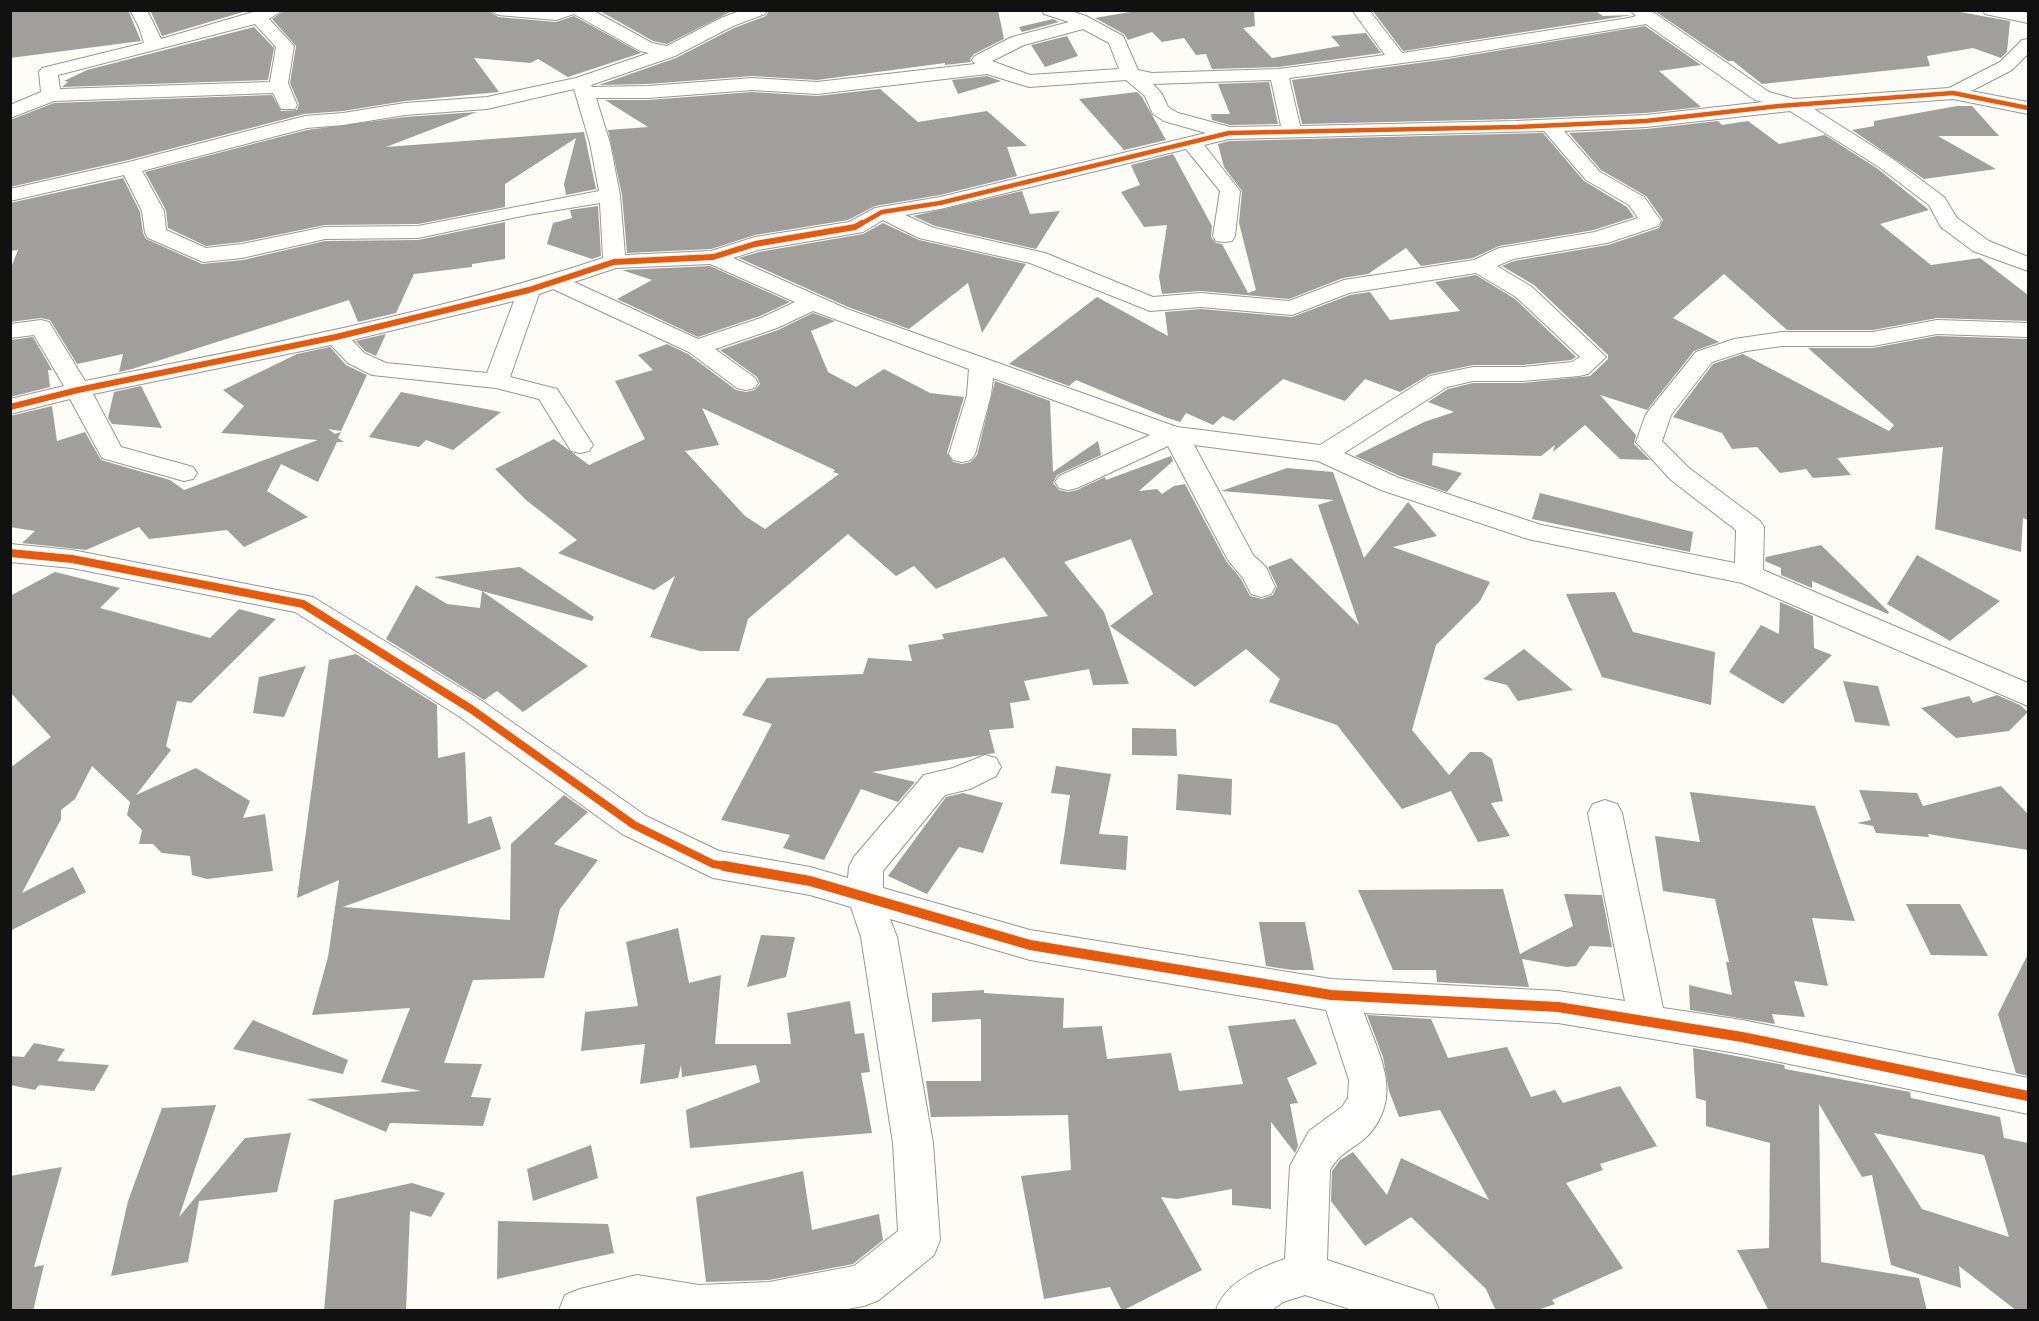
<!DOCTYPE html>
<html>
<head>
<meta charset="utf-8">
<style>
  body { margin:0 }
  #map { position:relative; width:2039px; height:1321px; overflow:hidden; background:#fdfcf7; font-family:"Noto Serif",serif }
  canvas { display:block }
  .frame { position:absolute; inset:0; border:12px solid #111; pointer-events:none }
</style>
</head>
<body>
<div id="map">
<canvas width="2039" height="1321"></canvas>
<div class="frame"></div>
</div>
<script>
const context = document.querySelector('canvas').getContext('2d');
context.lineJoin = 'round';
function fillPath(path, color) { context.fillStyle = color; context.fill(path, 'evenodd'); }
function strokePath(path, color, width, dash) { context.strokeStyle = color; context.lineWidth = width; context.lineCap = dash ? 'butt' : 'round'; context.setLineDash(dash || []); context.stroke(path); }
fillPath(new Path2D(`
  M10,10H128L141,41L10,58Z
  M150,10H250L162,36Z
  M285,10H488L498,17L556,22L574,16L641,53L568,77L538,59L530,63L474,58L499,92L405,101L343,111L304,114L128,160L10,187V120L54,103L272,95L281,111L297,110L299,104L290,83L296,46L272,19Z
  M598,10H734L667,44L653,41Z
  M769,10H998L1004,39L974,54L970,59L971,62L945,65V63L817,80L752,76L648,84L599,85L676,58L734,28L766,16Z
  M1128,10H1254L1255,26L1243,28L1272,58L1340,46L1331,36L1366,33L1381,53L1279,67L1212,69L1206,54L1196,55L1184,38L1162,42L1152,32L1128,40L1124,34L1095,18L1130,12Z
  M1372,10H1594L1603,16L1632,15L1403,51Z
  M1670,10H1949L2010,21L2007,52L2001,58L1973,48L1927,56L1930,66L1762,84L1733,61H1728L1656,12Z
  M1053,19L1059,22L1022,32L1019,27Z
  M1645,26L1701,65L1659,71L1701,107L1646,113L1516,119L1302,124L1292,80L1448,59Z
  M254,27L274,48L268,80L62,87L68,82L64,81L87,70Z
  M1067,36L1078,56L1045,67L1031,45Z
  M987,76L1001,81L958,94L952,80Z
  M1269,82L1278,124L1230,125L1212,120L1211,114H1230L1218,84Z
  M880,89L918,122L987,111L1027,146L1007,147L1017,176L940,195L875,206L848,220L755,235L711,249L627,253L622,195L608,130L648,127L605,100H648L752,92L817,96Z
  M1137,92L1142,97L1166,140L1124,150L1079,99Z
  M1957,106H1972L1999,136H1938L1996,169L1924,179L1852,130L1874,126V121Z
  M477,112L386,147L584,132L596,189L566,195L564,184L576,138L505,184V207L418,224L325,225L242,242L206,246L168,228L166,210L145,172L307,130L405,117Z
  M1718,121L1722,125L1748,121L1779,144L1825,135L1878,169L1929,210L1880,224L1931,265L1980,258L2028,295V321L1937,318L1873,330H1787L1724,274L1673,318L1719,342L1694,351L1647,410L1600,395L1636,435L1634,444L1650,460L1620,459L1585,425L1553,452L1555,445L1541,456L1433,453L1432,465L1462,473L1447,492L1400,476L1355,456L1424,422L1454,412L1428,402L1448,389L1473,383H1523L1590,376L1608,359V355L1534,285L1502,266L1514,261L1608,245L1659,228L1663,220L1646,196L1601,170L1569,133L1646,129Z
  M1543,133L1584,181L1627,207L1634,217L1594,230L1499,246L1473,258L1421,266L1406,248L1368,274L1343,278L1289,299L1201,291L1162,294L1159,277L1167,225L1144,227L1121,192L1140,185L1131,165L1173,154L1212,226L1211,237L1216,243L1222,244L1248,293L1256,290L1239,223L1242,191L1224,167L1218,144L1229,141Z
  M123,178L140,212L143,233L146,239L202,264L243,260L325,241L418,240L505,222V259L472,264V267L414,274L396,313L358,322L349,300L132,369L119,372L123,354L77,364L50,320L41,318L10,322V270L18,250L10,251V203Z
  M1022,191L1030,214L1060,211L1036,249L935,226L913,216Z
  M598,206L601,256L592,259L547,244L553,223L572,218L570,210Z
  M883,223L919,240L1026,264L982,333L968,283L909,329L848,307L739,258L759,252L863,234Z
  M710,266L790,302L760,316L698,337L617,299L652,280L622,270Z
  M1476,275L1515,299L1576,357L1571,360L1523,365H1473L1430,374L1400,392L1365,379L1345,401L1283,379L1234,421L1223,416L1213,425L1186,413L1180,422L1165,417L1076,380L1069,386L1009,364L1097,297L1168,336L1165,312L1201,309L1292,317L1350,295L1370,292L1390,320L1460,311L1435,282Z
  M813,313L835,321L811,331L828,372L856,387L884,369L930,393L964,397L947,453L953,462L962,464L971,462L977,455L995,381L1050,401L1053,472L1098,441L1101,455L1057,475L1053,483L1059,490L1068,492L1077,490L1105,477L1106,480L1171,456L1173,461L1139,491L1157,489L1162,494L1174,486L1185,484L1226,561L1241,579L1250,596L1262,599L1273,595L1277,586L1268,567L1291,558L1359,625L1318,505L1334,500L1221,491L1287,468L1333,472L1364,558L1408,502L1437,536L1393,547L1490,582L1480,601L1436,645L1412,730L1449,775L1470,752H1482L1492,759L1503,801L1491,803L1510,836L1478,842L1451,791L1402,809L1337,725L1269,702L1280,679L1246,649L1195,687L1110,626L1153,594L1131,539L1064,562L1104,612L1129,684L1093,685L1089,669L1024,681L1030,700L1010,703L1014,728L989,730L995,753L872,772L915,782L898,802L861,789L824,860L783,848L790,835L721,820L772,724L742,715L767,678L863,674L868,658L912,661L908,645L944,639L942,634L1048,616L1004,557L936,589L914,566L896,576L848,534L748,619L739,651H700L650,637L675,576L654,590L558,553L577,540L526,500L495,469L554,439L589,465L645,439L615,381L653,370L638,355L667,344L688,354L736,390L746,392L755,390L760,384L757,377L720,350L778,330ZM702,408L835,470L833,472L839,474L765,529L745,516L685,451L719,445Z
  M386,334L376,356L365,351L356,341Z
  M1937,336L2028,339V520L2023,518L2021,552L1935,529L1943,447L1837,458L1851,475L1813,478L1806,469L1780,473L1757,447L1732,449L1722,433L1673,417L1713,364L1743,354L1889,431L1894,425L1808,348H1873Z
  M33,337L52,370H48L50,387L10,397V340Z
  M330,347L346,365L367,375L341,431L328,429L335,434L341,432L338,438L344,442H337L318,482L281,464L267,491L308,517L244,547L227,530L149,539L139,527L86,550L22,543L35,531L10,527V416L52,406L57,441L85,432L101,460L170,480L184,490L318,440L221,433L244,406L223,390L297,354Z
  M141,386L162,428L112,424L108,418L114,392Z
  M401,392L501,412L453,450L426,440L419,447L369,437Z
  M1540,493L1693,532L1690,552L1532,519Z
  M1821,545L1889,612L1888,614L1812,581V588L1781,575V568L1765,561L1766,557Z
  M1917,555L2000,601L1950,641L1887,604Z
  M520,567L594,617L592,621L482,591L588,666L523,712L497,691L484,700L386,639L416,585L447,604L480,608L482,591L434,577Z
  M55,572L120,588L100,608L210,638L239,609L276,619L191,703L177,701L166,746L171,750L136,795L196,768L250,801L243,818L265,814L273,871L207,879L192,875L190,856L162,853L153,844H139L142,830L127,815L130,802L92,766L75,799L61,810V819L22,893L73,867L86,892L10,931V768L51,737L10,692V596Z
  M1615,592L1633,632L1715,652L1711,705L1602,677L1566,594Z
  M1780,602L1813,616L1814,648L1832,655L1783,704L1729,672L1761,625L1779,634Z
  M1524,649L1573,690L1518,701L1507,685L1483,679Z
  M356,654L437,705L438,758L465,752L468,824L491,816L501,849L343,907L510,920L511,844L564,795L588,812L554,844L598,860L560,909L544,978L473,980L444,1063L482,1064L471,1097L491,1098L483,1126L390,1123L386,1132L307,1099L421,1091L381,1082L410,1008L312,1015L328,957L339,880L297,898L329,660Z
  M306,666L284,717L253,713L259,677Z
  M1843,681L1878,686L1890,726L1855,722Z
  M1997,695L2020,705L2028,712L2009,731L1956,738L1921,708L1969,696L1973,703Z
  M1132,728L1176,729L1177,756L1132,755Z
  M1056,766L1111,774L1099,834L1128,836L1126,870L1060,864L1070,795L1051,793Z
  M1178,774L1232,779L1231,815L1176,810Z
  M2001,786L2028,814V850L1928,834L1929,837L1876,833L1873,826L1857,823L1871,820L1859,790L1917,793L1923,806Z
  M1690,792L1815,806L1855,921L1812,918L1828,986L1794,981L1805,1017L1772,1014L1775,1024L1690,1010L1689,985L1732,995L1726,962H1729L1715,899L1663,891L1655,836L1700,842Z
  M963,793L1003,803L983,853L959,847L927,894L888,876L946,797Z
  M1503,889L1520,954L1573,926L1564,894L1602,895L1612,947L1590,946L1576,966L1567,967L1522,959L1529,987L1437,982L1436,970H1393L1358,890Z
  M1906,904H1960L1988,956L1931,955Z
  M1259,922H1305L1314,970H1292L1266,966Z
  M678,928L689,983L721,975L715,1044H791L787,1013L850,1001L855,1034L864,1033L870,1072L861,1073L872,1133L690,1148L686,1110L760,1082L756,1065L682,1077L681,1065L678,1078L640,1084L645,1044L581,1051L585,1012L638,1006L626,942Z
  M761,935L795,937L786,977L747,987Z
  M2028,954V1076L2016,1073L1998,1014Z
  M984,990V993L1064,998L1063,1028L1102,1026L1107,1059L1171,1053L1179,1091L1243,1084L1228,1026L1295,1019L1317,1064L1287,1078L1298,1103L1290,1104L1298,1146L1295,1153L1271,1122V1209L1232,1205V1189L1177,1199L1161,1197L1202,1270L1122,1311L1110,1287L1044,1299L1021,1176L1071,1170L1068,1115L931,1117L926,1081H981V1019L932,1022V993Z
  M1367,1015L1431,1019L1448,1058L1507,1047L1531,1097L1555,1090L1563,1103L1620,1086L1657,1146L1600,1164L1603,1170L1566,1183L1623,1268L1552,1300L1555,1304L1535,1311H1496L1486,1289L1411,1217L1365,1246L1331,1201L1332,1171L1340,1160L1353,1152L1387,1195L1401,1158L1489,1200L1440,1110L1399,1117L1389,1091L1383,1057Z
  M253,1020L348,1060L343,1074L233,1049Z
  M34,1043L65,1049L57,1061L109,1065L94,1091L39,1085L35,1090L10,1085V1056L24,1057Z
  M1693,1048L1784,1065L1785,1069L1910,1092L1911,1098L2000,1117L2004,1138L2028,1143V1311H2017L1959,1266L1961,1288L1891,1265L1872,1175L1862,1177L1819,1104L1821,1262L1919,1278L1927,1311H1769L1737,1250L1769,1248L1770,1143L1706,1126V1101L1696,1098ZM1874,1133L1984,1155L2009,1237L1922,1209Z
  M216,1105L179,1217L245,1138L291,1133L277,1192L199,1201L188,1262L111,1276L128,1201L162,1108Z
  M591,1145L598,1178L533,1201L527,1169Z
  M62,1167L34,1267L44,1265L33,1311H10V1176Z
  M803,1171L812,1230L879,1214L883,1240L853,1264L769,1280L706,1282L696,1197Z
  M412,1183L445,1193L431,1217L410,1211L406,1311H324L334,1200Z
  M498,1221L608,1224L614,1253L497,1279Z`), '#a19f9c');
const street = new Path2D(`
  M130,10H147L161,39L260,10H283L269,19L294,46L288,83L297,105L295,109H281L273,93L54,101L10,118V105L41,92L39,72L42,68L144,43L139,27ZM255,24L276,47L270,82L60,89L58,75Z
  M490,10H592L652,43L667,46L721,18L742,10H767L765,14L733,26L675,56L591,85L592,87L648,86L752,78L817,82L975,64L972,60L975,56L1012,37L1069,22L1044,14L1042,10H1068L1086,16L1123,36L1138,70L1152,73L1279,69L1385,55L1352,10H1369L1402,53L1629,18L1636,16L1630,10H1650L1769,92L1794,99L1949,88L2000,62L2022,40L2028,39V54L2012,70L1971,91L2028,102V114L1953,99L1814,109L1893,159L1944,197L1957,218L1989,241L2028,257V271L1973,251L1941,227L1929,205L1879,167L1790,111L1646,127L1564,131L1600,172L1644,197L1661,221L1658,226L1607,243L1513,259L1497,266L1532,287L1606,357L1588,374L1579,376L1523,381H1473L1447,387L1344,453L1399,478L1541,525L1735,563L1736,530L1671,480L1636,442L1646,414L1696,352L1734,339L1782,332H1873L1937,320L2028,323V337L1937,334L1873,346H1782L1746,351L1712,362L1671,415L1662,441L1689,468L1760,521L1764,527L1763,570L2028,683V706L1742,583L1528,539L1381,490L1318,461L1194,445L1253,555L1266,567L1275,587L1271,594L1261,597L1251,594L1243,578L1228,560L1168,446L1077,488L1068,490L1059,488L1055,482L1059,476L1150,435L993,378L991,395L975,454L971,460L962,462L953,460L949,454L967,395L969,369L813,311L777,328L715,349L755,378L758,383L755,388L746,390L737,388L689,352L553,289L539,294L510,377L557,389L593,445L589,451L580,453L571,451L539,399L496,388L372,375L348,363L331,345L93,394L121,447L193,467L197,473L193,479L184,481L102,458L70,399L10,414V399L64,386L34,335L10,338V324L41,320L49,322L85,381C259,346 434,314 603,258L600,203L527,215L418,238L325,239L242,258L203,262L148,238L145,233L142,211L124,175L10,201V189L129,162L305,116L343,113L405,103L487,97L576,78L649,53L640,51L574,14L556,20L498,15ZM1646,24L1755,100L1763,102L1646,115L1516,121L1300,126L1289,78L1448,57ZM1083,29L1109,43L1119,69L1030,75L992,61L1024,45ZM987,74L1029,87L1126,80L1145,96L1153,114L1164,121L1206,133L940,197L875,208L849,222L755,237L711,251L625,255L620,195L610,143L596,98H648L752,90L817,94ZM1271,80L1281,126L1230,127L1178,113L1168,107L1162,94L1153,84ZM574,89L590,143L599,191L418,226L325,227L242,244L206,248L166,230L164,211L142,171L307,128L343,125L405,115L487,109ZM1544,131L1586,180L1629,205L1638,218L1595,232L1499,248L1474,260L1344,280L1289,301L1201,293L1153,297L1045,253L934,228L905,215L940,209L1186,149L1220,191L1213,236L1216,241L1224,242L1232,241L1235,236L1240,191L1204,145L1229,139ZM883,220L919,238L1030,263L1150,311L1201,307L1292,315L1349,293L1476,273L1516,297L1580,357L1572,362L1523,367H1473L1430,376L1320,445L1177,427L847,309L733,258L758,250L863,232ZM710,264L795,302L761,318L698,339L574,282L616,268ZM514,301L487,373L386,363L364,353L352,340Z
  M1983,10H2017L2028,13V23L1985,14Z
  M10,544L72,550L313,597L482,701L646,816L719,851L810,867L848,878L849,867L854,857L924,775L953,768L985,755L996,758L1001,767L996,776L970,789L945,795L883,871V888L1030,930L1331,979L1558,991L1625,1001L1588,813L1593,804L1605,800L1617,804L1622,813L1663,1008L1742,1020L2028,1078V1114L1742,1054L1558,1023L1364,1013C1378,1053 1403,1093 1371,1132C1358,1148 1342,1149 1330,1170L1327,1260L1433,1295L1439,1310H1353L1305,1295L1283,1302L1272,1310H1216C1225,1283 1258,1268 1285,1259L1290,1166L1309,1131L1342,1107L1348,1098L1349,1080L1326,1010L1030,960L890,919L897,937L933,1143L940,1240L934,1255L879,1300L864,1306L842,1310H559L565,1295L580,1289L637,1275L699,1285L769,1282L854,1266L898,1231L893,1143L861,937L851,907L810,895L713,878L622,834L460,717L295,612L72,568L10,562Z`);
strokePath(street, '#979795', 2);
fillPath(street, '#fffffe');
strokePath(new Path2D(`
  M859,225L882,212L940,203L1229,133L1516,127L1646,121L1779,106L1953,93L2028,108`), '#e8590c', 4.5);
strokePath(new Path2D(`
  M10,407L78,390L336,337L529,290L614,262L713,257L755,244L855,227L862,223`), '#e8590c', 6);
strokePath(new Path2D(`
  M10,553L72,559L303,604L471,709L634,825L713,864L732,867`), '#e8590c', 8);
strokePath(new Path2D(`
  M724,866L810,881L1030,945L1331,995L1558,1007L1742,1037L2028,1096`), '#e8590c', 10);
</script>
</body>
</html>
